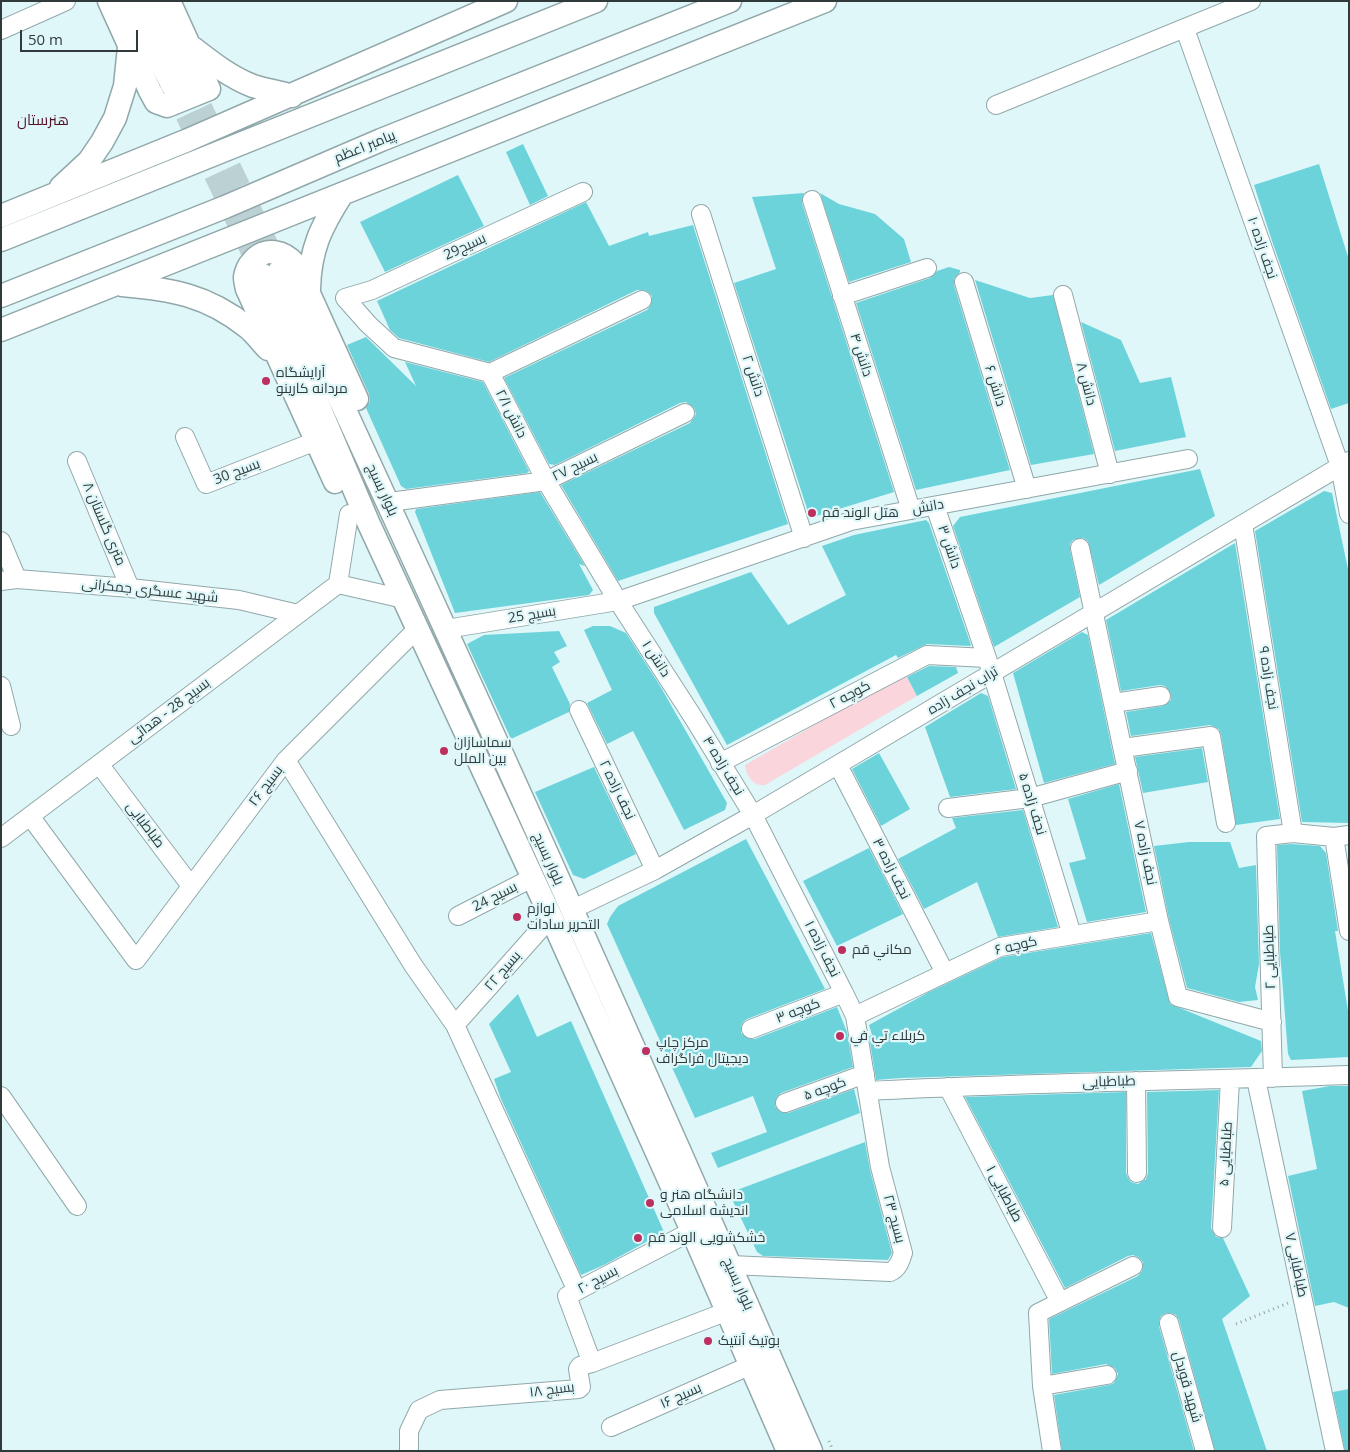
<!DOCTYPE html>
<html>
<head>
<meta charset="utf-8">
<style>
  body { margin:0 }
  #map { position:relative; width:1350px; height:1452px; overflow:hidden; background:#dff7f9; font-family:"Open Sans",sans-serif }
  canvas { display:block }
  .frame { position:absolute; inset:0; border:2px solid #313a3b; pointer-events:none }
  .scale { position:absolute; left:20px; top:30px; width:118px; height:22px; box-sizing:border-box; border:2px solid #313a3b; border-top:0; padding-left:6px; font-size:15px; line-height:18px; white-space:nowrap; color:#313a3b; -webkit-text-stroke:4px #dff7f9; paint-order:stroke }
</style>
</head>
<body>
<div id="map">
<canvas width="1350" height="1452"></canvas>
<div class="frame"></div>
<div class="scale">50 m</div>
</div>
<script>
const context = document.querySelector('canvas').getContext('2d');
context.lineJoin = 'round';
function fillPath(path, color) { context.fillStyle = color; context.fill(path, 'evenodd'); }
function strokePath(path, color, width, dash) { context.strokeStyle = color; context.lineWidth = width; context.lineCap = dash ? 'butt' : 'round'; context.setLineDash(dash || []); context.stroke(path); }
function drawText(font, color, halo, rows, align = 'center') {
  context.font = font + ' "Open Sans",Cairo,sans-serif'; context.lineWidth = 4.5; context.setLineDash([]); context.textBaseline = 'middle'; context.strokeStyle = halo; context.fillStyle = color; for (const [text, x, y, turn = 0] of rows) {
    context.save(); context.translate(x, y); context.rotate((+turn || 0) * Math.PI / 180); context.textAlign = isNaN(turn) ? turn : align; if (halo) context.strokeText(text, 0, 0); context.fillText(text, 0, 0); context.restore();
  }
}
fillPath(new Path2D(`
  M905,673L917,696L765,785C754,787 746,776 745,765Z`), '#fad5dc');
fillPath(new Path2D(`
  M523,144L548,196L530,205L506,152Z
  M1319,164L1349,260V403L1331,409L1272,241L1254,185Z
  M458,175L484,226L385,272L360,222Z
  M804,193L802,203L894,492L810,518L734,283L776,269L752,197Z
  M820,193L839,204L875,214L904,239L911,262L849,282Z
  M586,202L609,246L648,232L649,236L693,225L788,524L618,581L561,485L690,423L693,419L696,414L694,408L686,402L680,403L555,465L549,464L504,378L647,310L650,306L652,301V296L648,292L643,290H637L489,362L399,338L390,330L377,301Z
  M949,267L960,270V272L954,279V285L1010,470L916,490L856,303L930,278L937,271Z
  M975,280L1030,298L1053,295L1094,454L1031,465Z
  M1081,322L1121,340L1140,383L1171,377L1186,437L1115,451Z
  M366,337L416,386L405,362L483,382L529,471L527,473L406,489L401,486L366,408L370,401L369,394L347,345Z
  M1200,469L1215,516L1099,585L1088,541L1083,538L1073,540L1070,544V550L1080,597L994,647L953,526L960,517Z
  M1324,491L1332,493L1349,574V823L1302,822L1255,531Z
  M540,492L585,566L579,564L593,590L589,595L455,613L415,512L416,509Z
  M926,520L929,523L971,645L970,646L927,644L898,658L896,655L727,745L654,613V607L751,572L788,625L846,595L822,546L854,535Z
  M1235,543L1280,819L1236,825L1221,734L1219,729L1210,725L1131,736L1126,712L1163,706L1171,700V694L1165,686L1160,685L1121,691L1106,620Z
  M593,626H610L626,633L659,684L727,803L725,810L684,830L633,731L607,744L587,703L612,690L584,630Z
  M559,631L567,646L554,652L560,662L552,667L570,704L569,712L511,739L467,644L484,635Z
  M1082,632L1088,635L1115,764L1044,783L1013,673Z
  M929,666L956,667L958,673L917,696L907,677Z
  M981,693L988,696L1016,789L950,797L925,727Z
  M1202,748L1208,782L1143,793L1135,757Z
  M879,753L910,809L881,826L852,769Z
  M594,767L636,854L584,879L573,875L535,792Z
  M1119,784L1146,912L1087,922L1069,863L1086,859L1068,799Z
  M1023,810L1058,927L998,937L977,882L924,909L898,859L956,828L952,818Z
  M746,839L825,989L747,1019L743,1022L741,1027V1033L749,1039H755L837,1007L847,1032L853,1067L781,1093L777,1097L775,1106L779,1111L788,1113L854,1089L860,1113L718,1168L711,1153L767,1132L753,1096L695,1118L607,924L610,917L618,906Z
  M1189,842H1230L1239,868L1256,865L1259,964L1255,987L1258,1000L1239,1002L1187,988L1169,919L1154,846Z
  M1291,844L1320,846L1326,853L1338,931H1335L1349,1017V1057L1291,1060L1288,1054L1280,952L1277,845Z
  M869,848L903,914L837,946L803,881Z
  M1151,933L1170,1004L1261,1041L1262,1051L1251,1067L901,1078L876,1080L869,1036L872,1035L869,1025L929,992L1003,957Z
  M518,994L537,1037L571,1021L664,1232L606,1264L581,1275L501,1099L494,1079L511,1072L489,1024Z
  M1330,1086H1349V1308L1334,1302L1315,1306L1288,1176L1317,1169L1302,1091Z
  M1219,1090L1211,1228L1216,1237L1223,1238L1250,1296L1222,1319L1267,1451H1215L1179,1320L1176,1315L1171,1313H1166L1161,1316L1159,1321V1326L1194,1451H1062L1054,1395L1109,1385L1114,1383L1118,1374L1115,1368L1106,1364L1052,1374L1049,1319L1138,1276L1142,1271L1143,1262L1138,1257L1133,1255L1128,1256L1065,1288L965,1097L1126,1092V1173L1128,1178L1131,1182L1138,1184L1146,1179L1148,1173L1147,1092Z
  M865,1142L870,1170L892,1253L888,1260L763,1256L757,1252L729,1193Z
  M1349,1389V1451H1345L1333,1392Z`), '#6cd3db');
strokePath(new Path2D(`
  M187,78L279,269
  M172,85L263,275`), '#bcd1d3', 22, [22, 11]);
const minor = new Path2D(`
  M1185,29L1340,466L1349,514
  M1,30L66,1
  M996,105L1251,1
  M583,192L372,290L345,298L368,324L394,348L490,373L546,481L618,601L693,717L753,815L844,993L855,1016L880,1167L903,1253C901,1260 898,1269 890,1272L730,1265
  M812,200L911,510
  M701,214L804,538
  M964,282L1027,489
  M1063,295L1110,474
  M842,296L927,268
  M490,373L642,300
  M185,437L206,484L316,441
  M77,461L130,588
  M397,501L546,481L685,413
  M935,506L992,673L1072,935
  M1243,524L1293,833
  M1,541L17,579
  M1080,548L1159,921L1178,997L1272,1022
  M1,581L17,579L130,588L239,600L298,614
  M338,584L349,514
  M338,584L404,599
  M446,629L618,601L851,521L1188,459
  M1,686L11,726
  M1113,703L1161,696
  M579,710L655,870
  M1123,748L1211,736L1226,823
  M286,760L413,965L455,1025L577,1291
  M720,763L927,655L987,658
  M99,764L191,886
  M838,765L945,973
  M948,808L1030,798L1128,771
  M30,816L136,960L286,760L417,629
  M1334,837L1349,931
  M1,838L338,584
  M571,910L655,870L753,815L1349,461
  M458,916L532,878
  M855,1016L1000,947L1159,921
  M455,1025L551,917
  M751,1029L844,993
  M1273,1078L1266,836L1293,833L1334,837L1349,835
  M1256,1079L1335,1451
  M1136,1081L1137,1173
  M948,1087L1060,1302
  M868,1091C1028,1082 1189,1081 1349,1075
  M1,1096L77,1206
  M785,1103L865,1074
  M1222,1228L1230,1080
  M1169,1323L1205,1451
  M592,1363L567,1296L692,1231
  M1042,1386L1107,1375
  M611,1427L751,1365
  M409,1451V1431L419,1410L440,1400L579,1389L581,1387L578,1369L580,1366L592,1363L728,1311
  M1052,1451L1042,1386L1038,1313L1133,1266`);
const major = new Path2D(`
  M109,1L150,91L156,102L167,106L209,89L169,1
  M131,1L172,85
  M151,1L187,78
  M193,48C211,62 230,77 253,86C266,90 279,92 292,96
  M61,187L89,161L102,142L115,118L125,86L129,47
  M1,216L188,140L506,1
  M1,240C199,160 398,82 596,1
  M280,270C462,661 639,1055 811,1451
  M263,275L368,522L551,917L692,1231L788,1451
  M122,285C171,289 207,295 247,327C255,333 261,342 268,349
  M309,289C310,249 321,227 342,194
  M1,296L225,207L381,140L730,1
  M1,330L825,1
  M335,482L247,289C246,285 245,281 245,277C246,271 248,266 252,262C265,246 284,251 296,265L357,399`);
strokePath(minor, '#91a8aa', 20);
strokePath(major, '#91a8aa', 25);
strokePath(new Path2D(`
  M1236,1324L1288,1303
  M829,1441L833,1451`), '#91a2a3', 3, [1, 4]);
strokePath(minor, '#fff', 18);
strokePath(major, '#fff', 22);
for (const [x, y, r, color] of [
  [266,381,5,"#bc2f5f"],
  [812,513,5,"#bc2f5f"],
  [444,751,5,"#bc2f5f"],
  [517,917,5,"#bc2f5f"],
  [842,950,5,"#bc2f5f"],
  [840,1036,5,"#bc2f5f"],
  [646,1051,5,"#bc2f5f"],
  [650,1203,5,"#bc2f5f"],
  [638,1238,5,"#bc2f5f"],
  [708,1341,5,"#bc2f5f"]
]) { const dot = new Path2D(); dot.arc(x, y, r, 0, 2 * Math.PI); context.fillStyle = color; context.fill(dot); strokePath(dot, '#dff7f9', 2); }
drawText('14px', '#313a3b', '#dff7f9', [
  ["پیامبر اعظم",365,147,-22],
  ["بسیج29",465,247,-25],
  ["نجف زاده ۱۰",1262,248,71],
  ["دانش ۴",861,355,72],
  ["دانش ۲",753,376,72],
  ["دانش ۸",1086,384,75],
  ["دانش ۶",995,386,73],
  ["دانش ۲/۱",511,414,63],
  ["بسیج ۲۷",575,467,-26],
  ["بسیج 30",237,472,-21],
  ["بلوار بسیج",382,490,65],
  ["دانش",928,507,-10],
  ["۸ متری گلستان",104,524,67],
  ["دانش ۳",949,547,71],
  ["شهید عسگری جمکرانی",150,591,6],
  ["بسیج 25",532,615,-9],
  ["دانش ۱",656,659,57],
  ["نجف زاده ۹",1268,678,81],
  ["تراب نجف زاده",963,691,-31],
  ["کوچه ۲",850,695,-28],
  ["بسیج 28 - هدائی",169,711,-37],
  ["نجف زاده ۴",723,766,59],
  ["بسیج ۲۶",266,786,-53],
  ["نجف زاده ۲",617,790,64],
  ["نجف زاده ۵",1032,804,73],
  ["طباطبایی",145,825,53],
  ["نجف زاده ۷",1145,853,78],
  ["بلوار بسیج",548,859,66],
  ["نجف زاده ۳",891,869,63],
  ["بسیج 24",495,897,-27],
  ["کوچه ۶",1016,946,-13],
  ["نجف زاده ۱",822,949,63],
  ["طباطبایی ۲",1270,957,-92],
  ["بسیج ۲۲",503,971,-49],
  ["کوچه ۳",798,1011,-21],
  ["طباطبایی",1109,1082,-2],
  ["کوچه ۵",825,1089,-20],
  ["طباطبایی ۵",1226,1154,-87],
  ["طباطبایی ۱",1004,1194,62],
  ["بسیج ۲۳",894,1219,75],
  ["طباطبایی ۷",1296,1265,78],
  ["بسیج ۲۰",598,1280,-28],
  ["بلوار بسیج",738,1284,66],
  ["شهید قویدل",1187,1387,74],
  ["بسیج ۱۸",552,1390,-7],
  ["بسیج ۱۶",681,1396,-24]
]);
drawText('14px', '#313a3b', '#dff7f9', [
  ["آرایشگاه",276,373],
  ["مردانه کارینو",276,389],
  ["هتل الوند قم",822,513],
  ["سماسازان",454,743],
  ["بین الملل",454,759],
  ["لوازم",527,909],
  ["التحریر سادات",527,925],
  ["مكاني قم",852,950],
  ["كربلاء تي في",850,1036],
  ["مرکز چاپ",656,1043],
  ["دیجیتال فراگراف",656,1059],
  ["دانشگاه هنر و",660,1195],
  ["اندیشه اسلامی",660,1211],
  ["خشکشویی الوند قم",648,1238],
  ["بوتیک آنتیک",718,1341]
], 'left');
drawText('15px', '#541027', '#dff7f9', [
  ["هنرستان",43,121]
]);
</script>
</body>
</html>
